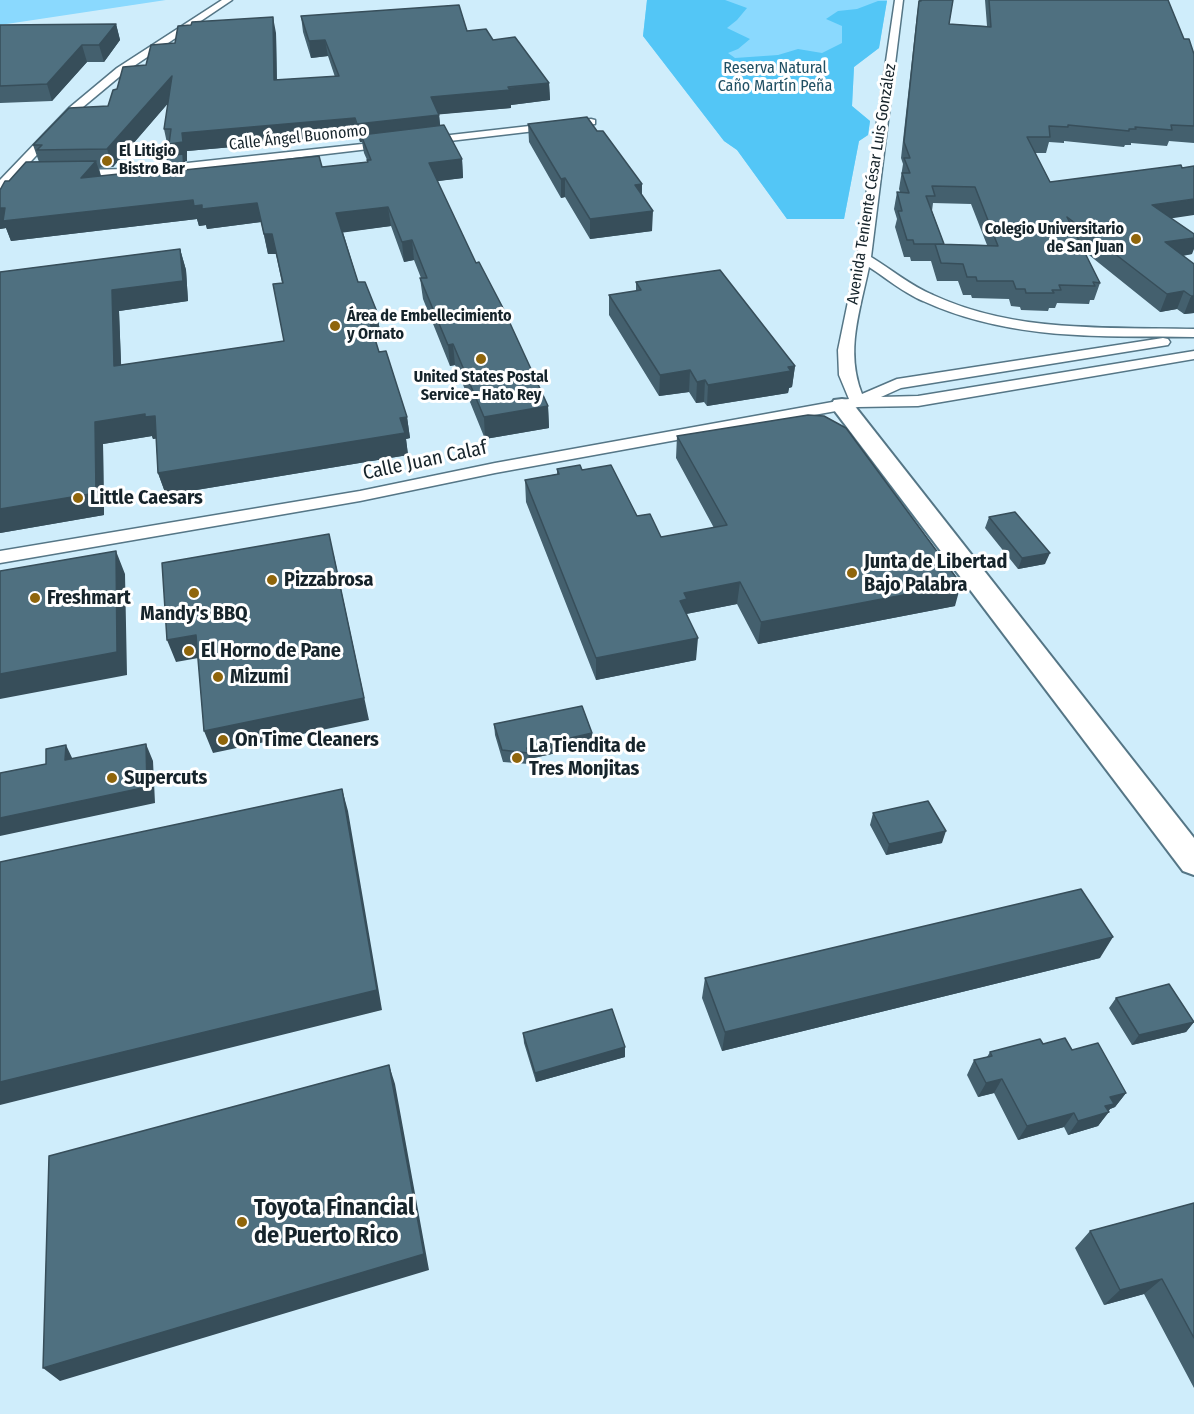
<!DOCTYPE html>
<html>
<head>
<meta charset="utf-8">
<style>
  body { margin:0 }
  canvas { display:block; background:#cfedfb }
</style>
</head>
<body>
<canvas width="1194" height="1414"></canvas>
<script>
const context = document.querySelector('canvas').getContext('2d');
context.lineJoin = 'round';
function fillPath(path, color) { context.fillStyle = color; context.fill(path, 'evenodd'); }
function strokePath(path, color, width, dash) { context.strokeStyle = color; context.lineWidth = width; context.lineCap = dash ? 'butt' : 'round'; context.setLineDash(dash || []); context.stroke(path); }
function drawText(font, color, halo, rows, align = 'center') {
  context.font = font + ' "Fira Sans Condensed",sans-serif'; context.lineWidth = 6; context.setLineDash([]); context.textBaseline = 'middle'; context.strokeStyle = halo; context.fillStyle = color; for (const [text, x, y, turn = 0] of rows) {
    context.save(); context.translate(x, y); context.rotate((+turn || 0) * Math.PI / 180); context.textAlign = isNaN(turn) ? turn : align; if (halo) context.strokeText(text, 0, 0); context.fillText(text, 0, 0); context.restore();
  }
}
fillPath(new Path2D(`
  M0,0H166L0,25Z
  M647,0H887L879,48L854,67L852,106L870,121L868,135L859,141L844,219H787L737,150L724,141L643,36Z`), '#8ad9fe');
fillPath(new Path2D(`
  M647,0H725L747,8L737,20L727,28L750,39L738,49L728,53L735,58L778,55L798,49L822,53L842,43V26L826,19L838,11L857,9L878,1H887L879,48L854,67L852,106L870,121L868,135L859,141L844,219H787L737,150L724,141L643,36Z`), '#53c6f6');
const street = new Path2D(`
  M222,0H232L125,72L77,112L4,190L0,191V180L69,108L117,68Z
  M895,0H903L871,257C891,269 911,286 933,295C1015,333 1106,327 1194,329V337C1101,336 1010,341 923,301C904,293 886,278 869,267C860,311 845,351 862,394L897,379L1163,338L1168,339L1170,342L1168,345L901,388L881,397L918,396L1194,351V359L918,406L858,407L495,473L360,501L0,563V551L360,491L495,463L849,399L839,375L838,350L857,258Z
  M591,119L595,120V124L424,144L418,141L424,138Z
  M390,141L396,144L394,146L132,177L72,178L66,174L72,170L132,169Z`);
const secondary = new Path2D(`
  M842,399L850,400L1194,838V875L1183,871L834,410L831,405L834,400Z`);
strokePath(street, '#557686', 3);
strokePath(secondary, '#557686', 4);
fillPath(street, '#fff');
fillPath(secondary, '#fff');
fillPath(new Path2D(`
  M919,0H953L949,24L987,26L985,0H1168L1184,39L1194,54V143L1169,141L1167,146L1131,143V145H1125L1124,147L1064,141V143L1049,142L1046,153H1035L1050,182L1171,218L1192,254L1183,256L1194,313L1184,314L1177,309L1160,312L1084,251L1100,283L1094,300H1090L1089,304L1057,303L1055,308H1049L1048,311L1021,310L1020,307L1011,306L1009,299L972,298L971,295H963L958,281H937L931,261H911L910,257H904L895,227L897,219L894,209L897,192H900L899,189L903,164L901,158L917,14ZM933,203L971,204L987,245L944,244L932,211Z
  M301,16L467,31L493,40L549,83L550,100L511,105V108L439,114L440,126L462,159L463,178L437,181L476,263L548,406L549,428L485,439L455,365L450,366L423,299L420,278H421L414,260L404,262L391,226L343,232L358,282L377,312L380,332L373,333L379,352L407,417L410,438L406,439L408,455L166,495L158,473L156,438L153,439L152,436L103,444L104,515L0,533V272L180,249L186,270L188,301L119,311L121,365L284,341L282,283L276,254H268L261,222L207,229L206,225L199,226L197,219L11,241L6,228L0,229V190L9,181L39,162L33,145L108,106L117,89L175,43L276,33L277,80L335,77L328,56L311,58L303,32ZM168,103L164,129L168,148L170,147L172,155L166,169L101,176L99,168L113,167ZM358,136L360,142H362L364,153L368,162L322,167L187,170L185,161H187V151Z
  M116,24L120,40L104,62H87L52,101L0,103V25Z
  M528,124L597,131L642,184V195L652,231L590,239L565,197L561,198L529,142Z
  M636,282L795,366L792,387L789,388L788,393L707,406L704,402L696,403L689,392L659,396L609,315V295L636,291Z
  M677,436L955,606L758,644L737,604L686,614L696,660L596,680L526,502L525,480L557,474V469L582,470L661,537L714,528L676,458Z
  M989,517L1045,564L1018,569L985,528Z
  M494,724L593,745L529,759V764L503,762L495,735Z
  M873,813L942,843L886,855L870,825Z
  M1100,958L722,1051L702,998L705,978Z
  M1116,998L1194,1022L1186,1032L1132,1045L1109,1008Z
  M523,1033L625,1047V1057L536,1082L524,1043Z
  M1043,1044L1072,1050L1126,1093L1115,1107L1110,1109L1098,1126L1068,1135L1064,1127L1018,1140L994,1093L978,1097L967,1075L974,1060L987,1057L990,1052Z
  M1194,1203V1388L1144,1294L1104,1305L1075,1248L1090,1231Z`), '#44606e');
fillPath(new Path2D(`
  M273,17L276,33L277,98L274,80Z
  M116,24L120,40L104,62L99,45Z
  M325,40L328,56L311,58L309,41Z
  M82,45L87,62L52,101L47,84Z
  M172,76L177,93L113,167L107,149Z
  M549,83L550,100L511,105V108L433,115L431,97Z
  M439,115L441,133L361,135L362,142H360L357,124Z
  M355,118L358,136L187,151V161H185L188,173L174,162L169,144L182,133Z
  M462,159L463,178L431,182L429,163Z
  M96,161L102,180L81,178Z
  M565,178V197L561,198V179Z
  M642,184L641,204L635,185Z
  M1194,199V215L1147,222L1152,205Z
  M193,200L257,203L261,222L207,229L206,225L199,226L197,219L11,241L6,228L0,229V208Z
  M388,207L391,226L340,233L336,213Z
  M653,211L652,231L590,239V219Z
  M264,234H272L276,254H268Z
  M1194,238V249L1192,254L1158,259L1165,242Z
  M412,240L414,260L404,262L402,242Z
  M180,249L186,270L188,301L119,311L122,387L114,366L112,290Z
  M1184,291L1177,309L1160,312L1167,294Z
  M1191,296H1194V313L1184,314Z
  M377,312L380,332L370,334L367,313Z
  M453,344L455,365L450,366L448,345Z
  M795,366L792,387L789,388L788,393L707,406L708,385Z
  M690,370L689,392L659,396L660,375Z
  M705,380L704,402L696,403L697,382Z
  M548,406L549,428L485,439L484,417Z
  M145,414L155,416L162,438L153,439L152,436L103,444L104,515L0,533V509L95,422Z
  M407,417L410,438L406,439L408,455L166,495L158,473Z
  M116,551L125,574L127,675L0,699V674Z
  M1050,553L1045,564L1018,569L1022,558Z
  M334,556L369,720L213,753L204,731Z
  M740,582L737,604L686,614L680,601L684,593Z
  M961,584L955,606L758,644L761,622Z
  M196,635L204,657L176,662L167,640Z
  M698,638L696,660L596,680V658Z
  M592,733L593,745L529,759L527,748Z
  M146,744L153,761L155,803L0,836V818Z
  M66,745L74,762L65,760Z
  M342,789L348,811L382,1010L0,1105V1082Z
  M946,831L942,843L886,855L889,844Z
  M1113,937L1100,958L722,1051L725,1032Z
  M1194,1022L1186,1032L1132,1045L1139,1035Z
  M625,1047V1057L536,1082L535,1073Z
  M389,1065L395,1084L429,1270L60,1381L43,1368Z
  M1002,1079L994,1093L978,1097L986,1083Z
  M1126,1093L1115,1107L1110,1109L1107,1113L1109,1112L1098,1126L1068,1135L1078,1121L1110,1097Z
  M1074,1113L1064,1127L1018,1140L1027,1126Z
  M1162,1279L1144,1294L1104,1305L1120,1290Z`), '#374e5a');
const building = new Path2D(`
  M921,0H953L949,24L991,27L989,0H1168L1184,39H1189L1194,54V126L1171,125L1172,130L1135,127L1136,129H1129V131L1068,125V127L1049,126L1050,137H1027L1050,182L1181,165L1182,168L1194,166V199L1152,205L1194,234V238L1165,242L1194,264V296H1191L1184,291L1167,294L1067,217L1100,283L1093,282L1095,286L1059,285L1061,290H1052L1054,293H1026L1025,289H1016L1013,281H977L976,277H967L963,264L941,263L935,244L998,246L975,187L932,186L935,196H926L944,244H914L913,240H907L898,211H902L897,192L909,193L902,173H910L904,158H910L904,142L919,1H921Z
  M459,5L467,31L486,29L493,40L515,37L549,83L508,87L510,90L431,97L439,115L357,124L355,118L182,133L183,142L169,144L171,129H164L172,76L107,149L37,150L42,145H33L69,108L108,106L113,90L117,89L123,67L146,65L151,45L175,43L178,26L191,25L192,22L273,17L274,80L339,76L325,40L309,41L301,16Z
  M116,24L99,45H82L47,84L0,86V25Z
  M587,117L597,131H603L642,184L635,185L653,211L590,219L565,178L561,179L528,124Z
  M444,125L462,159L429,163L476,263L479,262L503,308L548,406L484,417L453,344L448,345L420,278H427L412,240L402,242L388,207L336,213L358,282H365L377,312L367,313L379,352L386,351L407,417L400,418L405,433L158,473L155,416L145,417V414L95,422L96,493L0,509V272L180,249L183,281L112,290L114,366L284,341L273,284L283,283L272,234H264L257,203L202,209V205L194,206L193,200L3,221L5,208H0V190L5,181H9L26,162L96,161L81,178L166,169L168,156L183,154L184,170L319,156L322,167L368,162L367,160H371L361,135Z
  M720,270L795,366L788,367L791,371L708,385L705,380L697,382L690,370L660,375L609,295L641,290L636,282Z
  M808,415L824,416L846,428L961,584L761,622L740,582L684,593L687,599L680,601L698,638L596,658L525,480L559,474L557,469L580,465L582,470L611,465L637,516L650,514L661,537L727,525L677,436Z
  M1015,512L1050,553L1022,558L989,517Z
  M329,534L364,698L204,731L196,635L167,640L162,563Z
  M116,551L117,652L0,674V571Z
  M582,706L592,733L527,748L528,753L502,750L494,724Z
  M146,744L147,787L0,818V773L46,764V749L66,745L65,760Z
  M342,789L377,990L0,1082V862Z
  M928,801L946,831L889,844L873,813Z
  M1081,889L1113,937L725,1032L705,978Z
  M1169,984L1194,1022L1139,1035L1116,998Z
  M612,1009L625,1047L535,1073L523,1033Z
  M1065,1038L1072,1050L1098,1043L1126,1093L1110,1097L1114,1104L1105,1106L1109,1112L1078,1121L1074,1113L1027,1126L1002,1079L986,1083L974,1060L992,1056L990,1052L1040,1039L1043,1044Z
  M389,1065L424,1254L43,1368L49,1156Z
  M1194,1203V1338L1162,1279L1120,1290L1090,1231Z`);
fillPath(building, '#4f7080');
strokePath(building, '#374e5a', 1.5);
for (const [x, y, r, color] of [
  [107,161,6,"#8f650b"],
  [1136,239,6,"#8f650b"],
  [335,326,6,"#8f650b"],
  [481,359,6,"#8f650b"],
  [78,498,6,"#8f650b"],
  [852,573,6,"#8f650b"],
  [272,580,6,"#8f650b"],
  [194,593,6,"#8f650b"],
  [35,598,6,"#8f650b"],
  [189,651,6,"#8f650b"],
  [218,677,6,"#8f650b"],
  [223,740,6,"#8f650b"],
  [517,758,6,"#8f650b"],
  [112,778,6,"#8f650b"],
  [242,1222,6,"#8f650b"]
]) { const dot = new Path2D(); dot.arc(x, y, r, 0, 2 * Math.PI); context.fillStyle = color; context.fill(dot); strokePath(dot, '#fff', 2); }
drawText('16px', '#205064', '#fff', [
  ["Reserva Natural",775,69],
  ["Caño Martín Peña",775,87]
]);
drawText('16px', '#16242b', '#fff', [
  ["Calle Ángel Buonomo",298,138,-6],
  ["Avenida Teniente César Luis González",872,184,-81]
]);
drawText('bold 16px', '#16242b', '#fff', [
  ["El Litigio",119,152],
  ["Bistro Bar",119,170],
  ["Colegio Universitario",1124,230,"right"],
  ["de San Juan",1124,248,"right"],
  ["Área de Embellecimiento",347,317],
  ["y Ornato",347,335],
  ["United States Postal",481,378,"center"],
  ["Service - Hato Rey",481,396,"center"]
], 'left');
drawText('20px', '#16242b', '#fff', [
  ["Calle Juan Calaf",425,461,-12]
]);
drawText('bold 20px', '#16242b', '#fff', [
  ["Little Caesars",90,498],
  ["Junta de Libertad",864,562],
  ["Bajo Palabra",864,585],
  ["Pizzabrosa",284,580],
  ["Freshmart",47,598],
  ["Mandy's BBQ",194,614,"center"],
  ["El Horno de Pane",201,651],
  ["Mizumi",230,677],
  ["On Time Cleaners",235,740],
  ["La Tiendita de",529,746],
  ["Tres Monjitas",529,769],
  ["Supercuts",124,778]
], 'left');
drawText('bold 24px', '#16242b', '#fff', [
  ["Toyota Financial",254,1208],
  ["de Puerto Rico",254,1236]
], 'left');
</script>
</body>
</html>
